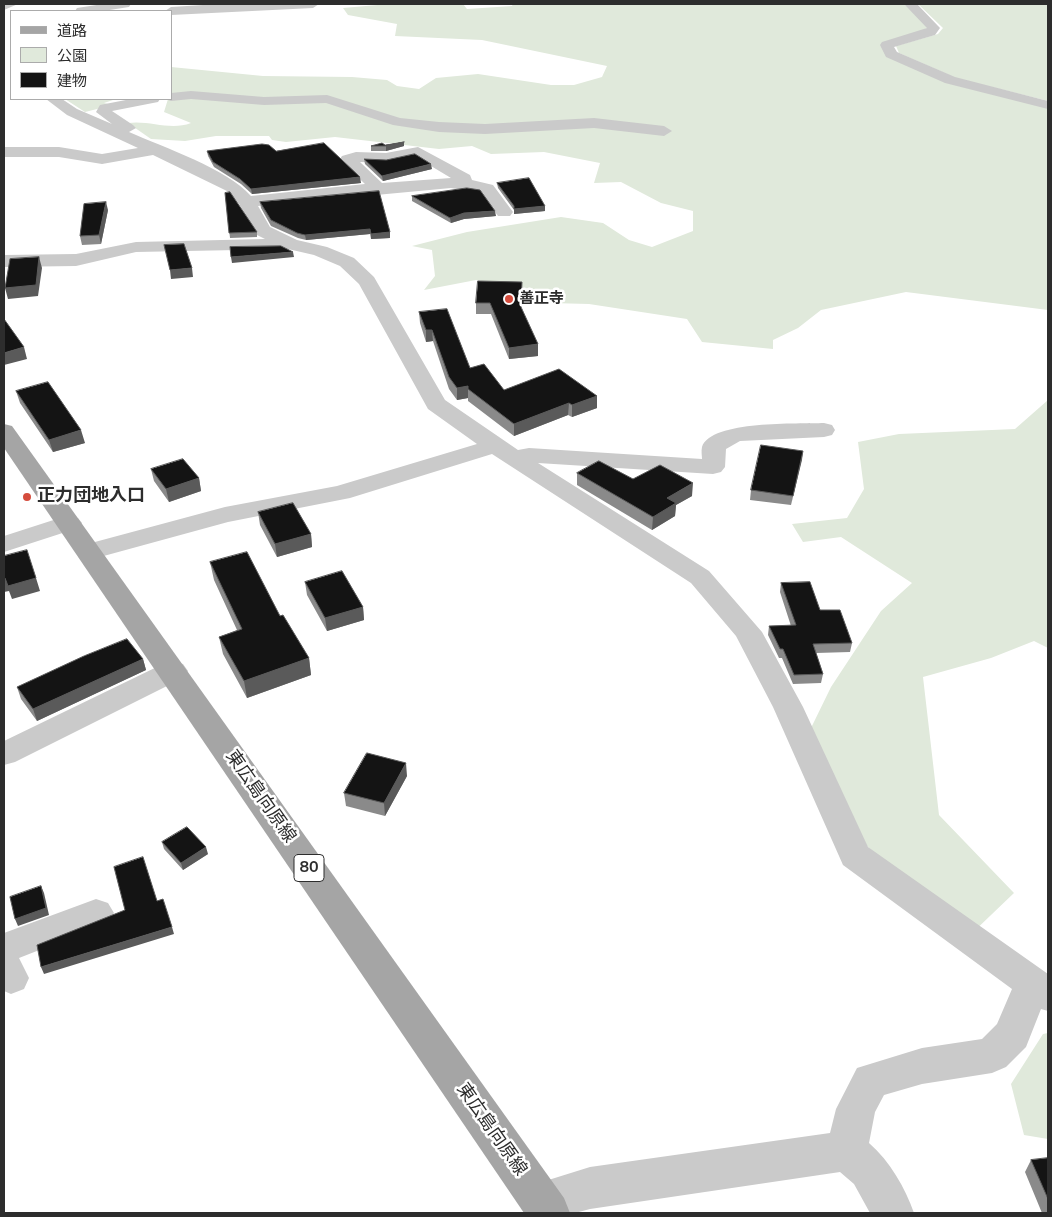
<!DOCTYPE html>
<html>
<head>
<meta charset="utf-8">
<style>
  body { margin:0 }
  #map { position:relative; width:1052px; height:1217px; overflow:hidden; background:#fff; font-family:"Nunito Sans","Noto Sans JP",sans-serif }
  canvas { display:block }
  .frame { position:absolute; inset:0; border:5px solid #2d2d2d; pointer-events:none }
  .legend { position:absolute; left:10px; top:10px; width:162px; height:90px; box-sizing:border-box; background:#fff; border:1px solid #ababab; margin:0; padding:6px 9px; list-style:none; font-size:15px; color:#2d2d2d }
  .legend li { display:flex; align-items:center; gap:10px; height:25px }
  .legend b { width:25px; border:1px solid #ababab }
</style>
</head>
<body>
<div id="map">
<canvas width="1052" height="1217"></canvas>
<div class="frame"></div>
<ul class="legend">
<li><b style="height:6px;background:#a5a5a5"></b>道路</li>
<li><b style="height:14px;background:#e0e9db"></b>公園</li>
<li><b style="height:14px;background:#141414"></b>建物</li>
</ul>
</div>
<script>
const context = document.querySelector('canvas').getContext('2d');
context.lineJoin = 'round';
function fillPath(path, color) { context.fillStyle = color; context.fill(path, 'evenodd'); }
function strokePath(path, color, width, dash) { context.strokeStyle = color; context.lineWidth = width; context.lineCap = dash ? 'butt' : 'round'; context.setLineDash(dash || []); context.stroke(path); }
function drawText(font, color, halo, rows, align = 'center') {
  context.font = font + ' "Nunito Sans","Noto Sans JP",sans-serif'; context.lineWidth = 5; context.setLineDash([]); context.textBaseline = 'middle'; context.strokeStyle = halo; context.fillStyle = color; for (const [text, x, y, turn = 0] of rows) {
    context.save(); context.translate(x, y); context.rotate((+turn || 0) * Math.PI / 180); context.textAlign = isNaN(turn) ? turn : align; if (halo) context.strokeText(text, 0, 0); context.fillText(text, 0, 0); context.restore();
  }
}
fillPath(new Path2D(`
  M389,4H463L467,9L512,6L513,4H904L929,27L884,51L948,81L1048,107V310L906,292L821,310L798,328L773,340V349L702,342L687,319L589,304L550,303L537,290L476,280L424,290L435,276L432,250L412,246L467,232L561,217L603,223L629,240L652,247L693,231V211L661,203L621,182L594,183L600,163L544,152L491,154L472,146L439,149L335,137L286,142L272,140L269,136H216L185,141L151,139L128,123C150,120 170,131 191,123L164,112L168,99H171V67L263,76L352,77L387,80L397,86L419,89L436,78L478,74L551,85H574L602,77L607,66L482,40L395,36L397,24L348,15L343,8Z
  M918,4H1048V101L956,78L899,53L896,46L938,34L943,28Z
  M65,99H116L104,103L113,105L85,112Z
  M1048,400V648L1034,641L991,658L923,677L939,815L1014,893L967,938L867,846L811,728L831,687L881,611L912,583L841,537L803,542L792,524L847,518L864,489L858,442L899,434L1015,429Z
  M1048,1033V1139L1024,1135L1011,1084L1043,1034Z`), '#e0e9db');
fillPath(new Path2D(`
  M4,4H18L4,10Z
  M103,4H131L129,7L103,11H75L77,8Z
  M219,4H319L313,8L171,15V11H165L171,7Z
  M904,4H917L940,28L935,35L894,47L897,52L955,77L1048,101V109L945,83L886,57L880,45L882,42L927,28Z
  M191,91L264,97L327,95L400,118L439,122L485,124L594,118L664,126L672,131L664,136L594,128L485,134L439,132L393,125L326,103L264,105L191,99L171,101L165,99H171V93Z
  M46,99H62L77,109L112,124L96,112L100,105L131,99H160L158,102L112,111L133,125L136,128L129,132C165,148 226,168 251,196L365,184L342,162L340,159L342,156L356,152L386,153L418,147L470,175L472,180L493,185L513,212L510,216H498L481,193L451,188L258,206L270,227L297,240L327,247L354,258L374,277L445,400L518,450L529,448L702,459C702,456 701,451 702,447C711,420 799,424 824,423L832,425L835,430L832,435L824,437L740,441L726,449L725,467L721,472L713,474L538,463L709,571L762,632L803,707L868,847L1048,974V1011L1041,1009L1026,1047L1006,1067L992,1073L922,1084L884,1095L875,1112L869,1143C890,1161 905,1188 914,1213H870L854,1184L840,1172L590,1209L575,1213H524L520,1202L526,1187L590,1167L830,1133L836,1109L857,1068L922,1048L982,1039L997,1024L1012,989L843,865L773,707L736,636L691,583L492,454L350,498L228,522L89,560L80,558L76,552L80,546L225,507L337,486L477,444L428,409L359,284L340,266L314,255L288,249L136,252L76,266L4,267V255L76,254L136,242L265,239L257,235L239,204L229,192L153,155L102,164L59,157H4V147H59L102,154L138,148L67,115ZM416,157L451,178L382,183L360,162L386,163Z
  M69,515L78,518L82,523L78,528L4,552V536Z
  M173,661L183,664L188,671L183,678L15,762L4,765V741L163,664Z
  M96,899L108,903L114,913L108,923L19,958L29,978L24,989L11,994L4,991V933Z`), '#cacaca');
fillPath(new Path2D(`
  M4,424L12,426L564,1198L570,1213H524L4,448Z`), '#a5a5a5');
fillPath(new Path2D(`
  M404,142V146L386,151H371V146L385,145Z
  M207,151H276L361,183L252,194L241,184L214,167L208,156Z
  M364,159L432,169L383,181L365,164Z
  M497,183L545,206V211L514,214V210L498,188Z
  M225,193L257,232V237L230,238Z
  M412,196L496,216L464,219L451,223L412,201Z
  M260,202L390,232V238L371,239L370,234L306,240L298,238L271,226L261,208Z
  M108,210L101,244L82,245L80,236Z
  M522,293L521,308L538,356L509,359L491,314H476V303Z
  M419,312L470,368L504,390L597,396V408L572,417L568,415L514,436L468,401V398L457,400L449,389L433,341L426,342L420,323Z
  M16,391L85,443L53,452L20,403Z
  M803,451L791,505L750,500L751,490Z
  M151,469L199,478L201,491L169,502L154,481Z
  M577,473L633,479L692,496L676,505L675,516L652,530L577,485Z
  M258,512L311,534L312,547L277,557L260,525Z
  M210,562L280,616L309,658L311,675L247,698L223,654L219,637L237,630L214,580Z
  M305,582L363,607L364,620L327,631L307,595Z
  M781,583L820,610L852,643L850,652L816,653L823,674L821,683L793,684L782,658H779L768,635L769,626H791L780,592Z
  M143,659L146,670L37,721L21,699L17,687Z
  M407,776L385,816L346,806L344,793Z
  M162,842L208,854L183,870L164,849Z
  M1048,1158V1213H1042L1025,1172L1031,1160Z`), '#8a8a8a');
fillPath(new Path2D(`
  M404,142V146L386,151V146Z
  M431,164L432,169L383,181L382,176Z
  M360,177L361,183L252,194L251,189Z
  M106,202L108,210L101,244L99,235Z
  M545,206V211L514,214V209Z
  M495,211L496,216L464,219L451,223L450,218L464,213Z
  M370,229V234L306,240L305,235Z
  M390,232V238L371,239V234Z
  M293,252L294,257L232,263L231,257Z
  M39,257L42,268L38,296L8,299L5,288Z
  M192,268L193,277L171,279L170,270Z
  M426,330H432L433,341L426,342Z
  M538,344V356L509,359V348Z
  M24,347L27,359L4,365V353Z
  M468,386V398L457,400V388Z
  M597,396V408L572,417V405Z
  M569,403L568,415L514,436V424Z
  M81,430L85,443L53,452L49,440Z
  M803,451L802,460L791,505Z
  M199,478L201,491L169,502L166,489Z
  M693,483L692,496L676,505L675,516L652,530L653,517L667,498Z
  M311,534L312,547L277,557L275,544Z
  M4,578H36L40,591L12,599L9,591L4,592Z
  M363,607L364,620L327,631L325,618Z
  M309,658L311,675L247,698L244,681Z
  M143,659L146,670L37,721L33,709Z
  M406,763L407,776L385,816L384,803Z
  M206,847L208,854L183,870L181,863Z
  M41,886L44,893L49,915L18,926L15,919Z
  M172,927L174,934L44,974L41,967Z`), '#5a5a5a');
const building = new Path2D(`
  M404,142L386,146H371L382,143L385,145Z
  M324,143L360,177L251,189L240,179L213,162L207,151L262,144L269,145L276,151Z
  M415,154L431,164L382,176L364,159L386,160Z
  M529,178L545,206L514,209V206L497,183Z
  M467,188L480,190L495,211L464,213L450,218L412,196Z
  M379,191L390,232L371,234L370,229L305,235L297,233L271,220L260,202Z
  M230,192L257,232L229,233L225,193Z
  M106,202L99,235L80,236L84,204Z
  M184,244L192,268L170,270L164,245Z
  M281,246L293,252L231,257L230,247Z
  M39,257L36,285L5,288L10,259Z
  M478,281L522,282L521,307L538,344L509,348L490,303H476Z
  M447,309L470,368L484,364L504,390L559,369L597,396L572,405L569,403L514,424L468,389V386L457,388L449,377L432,330H426L419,312Z
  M4,319L24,347L4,353Z
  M48,382L81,430L49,440L16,391Z
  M761,445L803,451L793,496L751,490Z
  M183,459L199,478L166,489L151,469Z
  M599,461L633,479L660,465L693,483L667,498L676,503L653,517L577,473Z
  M293,503L311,534L275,544L258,512Z
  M27,550L36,578L8,586L5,578H4V556Z
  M247,552L280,616L283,615L309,658L244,681L219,637L242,629L210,562Z
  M342,571L363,607L325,618L305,582Z
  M810,582L820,610H840L852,643L813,644L823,674L794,675L783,649H780L769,626L796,625L781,583Z
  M127,639L143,659L33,709L17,687L84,656Z
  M367,753L406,763L384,803L344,793Z
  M187,827L206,847L181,863L162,842Z
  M143,857L157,901L163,899L172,927L41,967L37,945L125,910L114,867Z
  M41,886L46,908L15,919L10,897Z
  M1048,1158V1199L1031,1160Z`);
fillPath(building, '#141414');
strokePath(building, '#5a5a5a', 1);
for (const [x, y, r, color] of [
  [509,299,5,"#d54c3d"],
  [27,497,5,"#d54c3d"]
]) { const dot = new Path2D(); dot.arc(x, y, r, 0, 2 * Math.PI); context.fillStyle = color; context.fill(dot); strokePath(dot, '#fff', 2); }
drawText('bold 15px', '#2d2d2d', '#fff', [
  ["善正寺",519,299]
], 'left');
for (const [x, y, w] of [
  [309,868,30]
]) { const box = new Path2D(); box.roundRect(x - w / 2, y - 13.5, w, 27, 4); context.fillStyle = '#fff'; context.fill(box); strokePath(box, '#2d2d2d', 1); }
drawText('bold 16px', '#2d2d2d', null, [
  ["80",309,868]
]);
drawText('bold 18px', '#2d2d2d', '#fff', [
  ["正力団地入口",37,497]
], 'left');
drawText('18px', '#2d2d2d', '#fff', [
  ["東広島向原線",260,797,55],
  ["東広島向原線",491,1130,55]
]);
</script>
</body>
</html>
